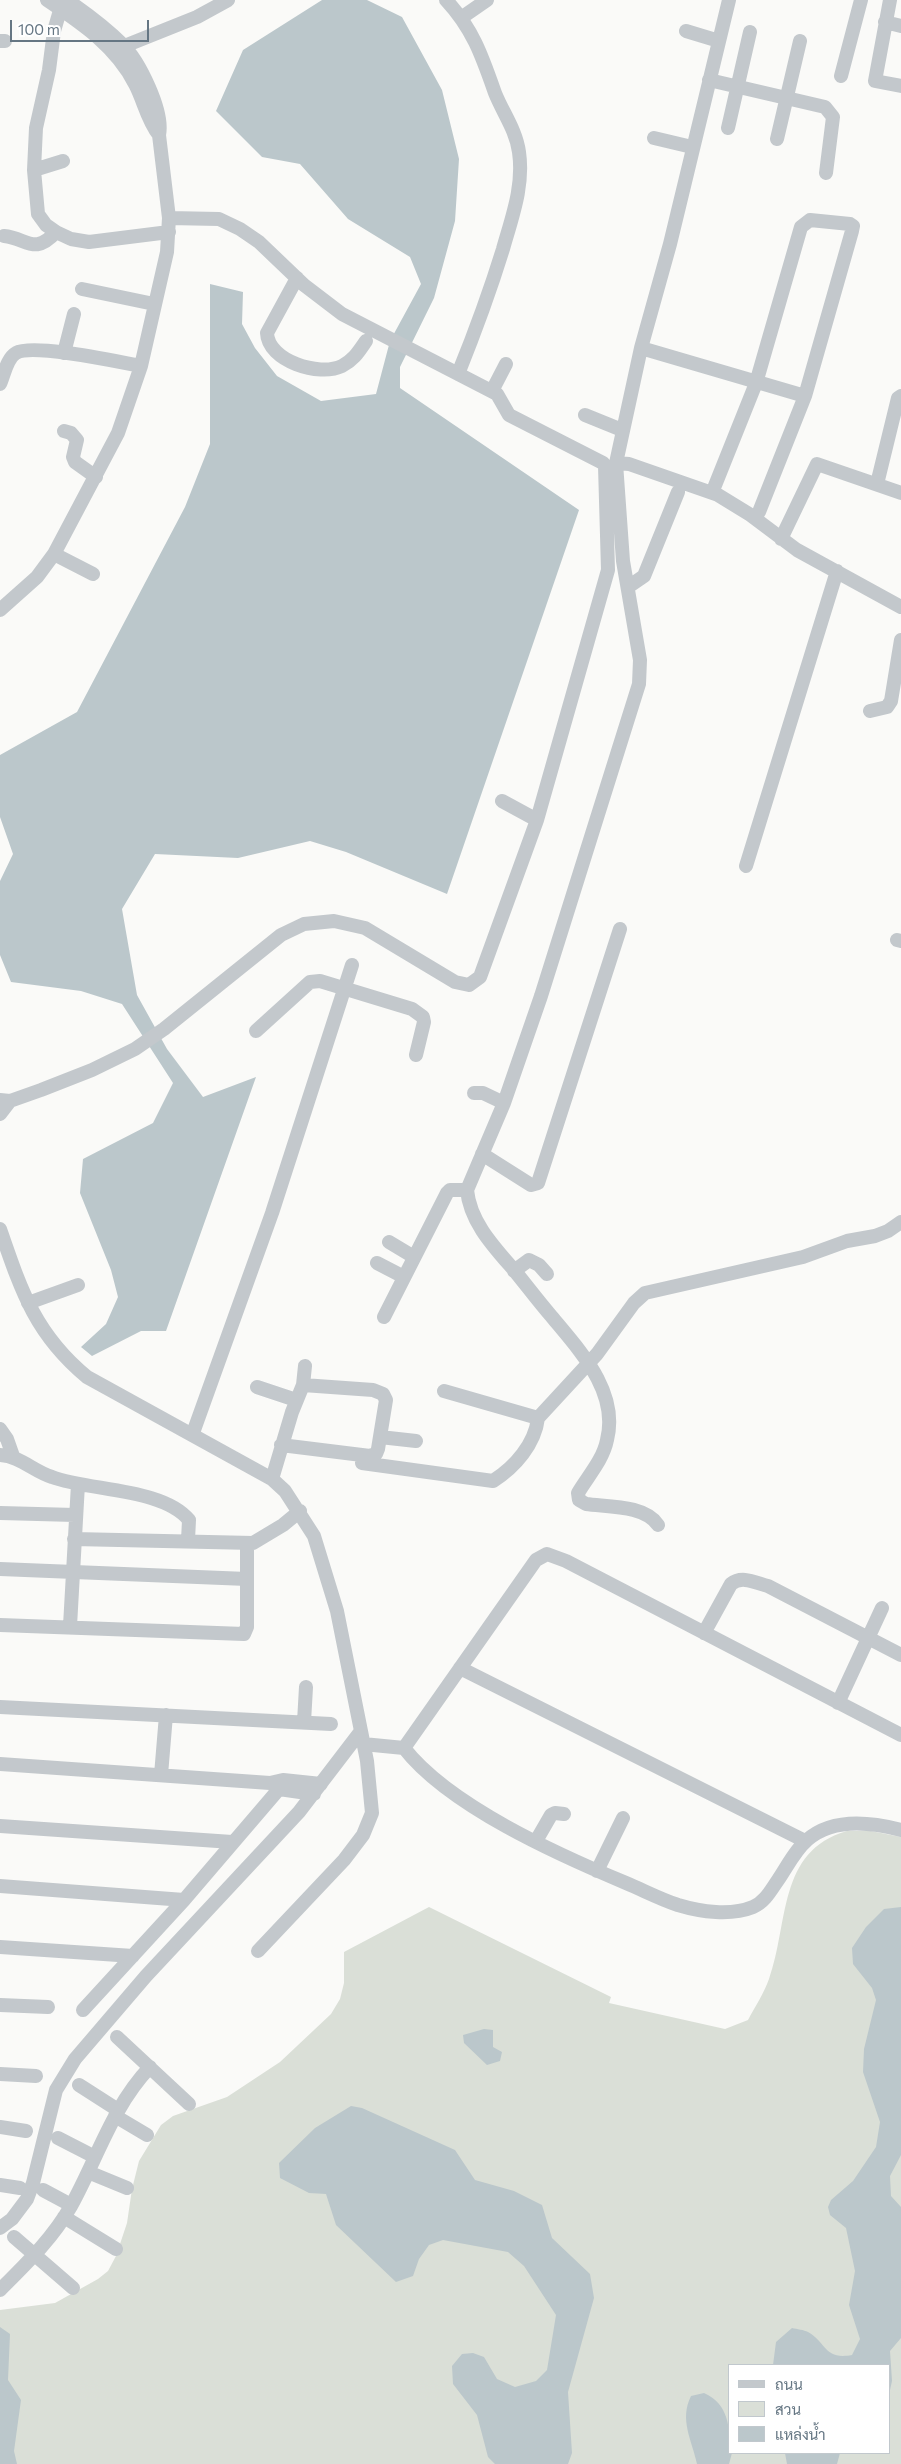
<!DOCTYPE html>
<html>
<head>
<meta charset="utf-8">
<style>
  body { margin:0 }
  #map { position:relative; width:901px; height:2464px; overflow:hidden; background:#fafaf8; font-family:Commissioner,Sarabun,sans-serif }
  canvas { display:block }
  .legend { position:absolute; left:728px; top:2364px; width:162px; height:90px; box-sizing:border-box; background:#fff; border:1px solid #c1c8cd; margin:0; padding:6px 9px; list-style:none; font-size:15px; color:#657683 }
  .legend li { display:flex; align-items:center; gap:10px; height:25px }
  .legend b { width:25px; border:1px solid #c1c8cd }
  .scale { position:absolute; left:10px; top:20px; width:139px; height:22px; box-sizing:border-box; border:2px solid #657683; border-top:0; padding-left:6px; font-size:15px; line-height:18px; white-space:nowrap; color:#657683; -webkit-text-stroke:4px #fff; paint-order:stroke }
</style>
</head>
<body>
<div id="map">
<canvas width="901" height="2464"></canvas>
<ul class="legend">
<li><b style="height:6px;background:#c3c8cc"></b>ถนน</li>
<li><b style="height:14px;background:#dadfd7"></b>สวน</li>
<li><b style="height:14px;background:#bbc7cb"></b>แหล่งน้ำ</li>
</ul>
<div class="scale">100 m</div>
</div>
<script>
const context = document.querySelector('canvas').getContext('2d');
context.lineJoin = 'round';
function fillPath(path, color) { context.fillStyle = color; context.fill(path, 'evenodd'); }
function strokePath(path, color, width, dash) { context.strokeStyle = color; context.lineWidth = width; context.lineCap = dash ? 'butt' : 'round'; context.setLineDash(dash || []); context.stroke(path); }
fillPath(new Path2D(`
  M847,1831H871L901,1837V2464H0V2310L55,2303L98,2279L108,2271L116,2256L127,2223L132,2189L139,2161L161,2125L173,2116L227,2097L280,2062L331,2014L340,1999L344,1983V1952L429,1907L611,1997L609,2003L725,2029L748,2020C755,2007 764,1993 769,1979C789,1924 777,1851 847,1831ZM730,2365H890V2453H730Z`), '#dadfd7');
fillPath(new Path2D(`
  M322,0H367L402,17L442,90L459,159L455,221L434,298L400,367V388L579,510L447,894L346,852L310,841L238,858L155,854L122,909L137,995L167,1049L203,1097L256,1077L166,1331H141L92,1356L81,1347L106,1324L118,1297L111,1270L80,1193L83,1159L153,1123L173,1083L122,1004L81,991L11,982L0,955V881L13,854L0,817V755L77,712L185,507L210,444V284L243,292L242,324L255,348L277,376L321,401L376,394L390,341L421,284L410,257L348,219L300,164L262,157L216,111L243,50Z
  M901,1907V2155L890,2176L891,2196L901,2207V2338L890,2351L892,2381L890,2390V2365H773L776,2342L792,2328C797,2329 804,2330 808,2332C827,2343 824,2360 852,2355L860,2339L849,2305L855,2271L846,2228L830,2215L828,2207L831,2200L853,2181L876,2147L880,2122L863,2072L864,2049L876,2000L872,1988L853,1964L852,1948L866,1927L884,1909Z
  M484,2029L493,2030V2047L502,2052L500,2061L487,2065L464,2043L463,2035Z
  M351,2106L362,2108L455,2150L475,2180L514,2191L542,2205L552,2238L590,2274L594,2298L568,2392L572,2453L568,2464H495L488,2457L477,2415L453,2384L452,2366L462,2354L473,2353L484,2357L497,2379L515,2387L536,2381L547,2370L556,2315L524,2266L508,2252L443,2240L429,2245L419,2259L413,2276L396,2282L336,2225L326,2194L309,2193L280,2178L279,2163L315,2128Z
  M0,2327L10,2334L8,2380L21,2400L14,2451L17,2464H0Z
  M704,2393C729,2404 730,2428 730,2453H732L729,2464H697C692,2440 679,2420 691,2396Z
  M785,2453H840L837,2464H787Z`), '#bbc7cb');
strokePath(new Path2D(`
  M47,0C81,23 116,46 135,84C144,101 147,120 159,135
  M63,0L54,31L49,70L36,128L34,170L38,214L46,225L56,232L71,239L89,242L169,232
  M446,0C473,29 482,56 495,93C503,113 516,130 519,152C524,186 512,217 503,249C490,291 475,332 458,374
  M890,0L875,81L901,86
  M461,18L487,0
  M885,22L901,26
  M686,31L719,41
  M0,41H5
  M117,49L197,17L228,0
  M841,76L861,0
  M709,80L825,107L833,117L826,173
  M728,128L750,32
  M654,138L692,147
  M777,139L800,41
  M34,170L63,161
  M4,236C27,238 34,256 56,232
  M297,278L267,333C268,361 319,377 342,366C354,360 359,351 366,341
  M82,289L154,304
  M641,348L805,396
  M64,353L74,314
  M0,384C4,375 7,358 16,353C33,343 118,362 141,366
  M492,391L506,364
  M585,415L622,430
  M64,431L71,433L77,440L73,457L75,462L96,477
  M616,463L629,464L718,495L749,514L797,550L901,607
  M877,484L898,398L901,396
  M714,488L756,383L801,227L810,220L850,224L853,226L852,231L805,396L759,512
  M781,539L817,464L901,493
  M54,554L93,574
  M628,587L644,576L678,492
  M0,610L37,577L54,554L118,433L141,366L167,252L169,218L159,135C164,111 139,61 122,44C105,27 86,13 67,0
  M870,711L887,707L891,701L901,640
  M502,801L537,820
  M746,866L837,571
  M897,940L901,941
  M256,1031L310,982L320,981L412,1009L423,1017L424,1022L416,1055
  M474,1093H483L504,1103
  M0,1100L10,1101L41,1090L92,1070L135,1049L164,1029L281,935L304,924L334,921L365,928L455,982L469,985L480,977L537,820L608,570L605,466L603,463L509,415L497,394L342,314L304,285L259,242L240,229L219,219L169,218
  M0,1114L10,1101
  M482,1154L531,1185L538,1183L620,929
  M0,1229C21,1290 35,1334 87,1377L272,1479L285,1491L314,1536L337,1611L367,1761L372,1813L363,1835L344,1860L258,1951
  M389,1242L414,1257
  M377,1263L404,1277
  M514,1271L529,1260L539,1265L547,1274
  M28,1303L78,1285
  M384,1317L447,1193L450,1190H467
  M257,1387L296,1400
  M444,1391L538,1418
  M0,1429L7,1439L13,1456
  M193,1433L272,1213L352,965
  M380,1437L416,1441
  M281,1445L370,1456L376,1454L378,1449L386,1400L383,1394L373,1390L303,1385
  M0,1455C20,1456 33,1471 52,1477C89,1491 163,1488 189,1520L188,1540
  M362,1463L493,1481C515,1467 535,1444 538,1418L597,1354L634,1303L645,1293L803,1257L847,1241L875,1236L888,1231L901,1222
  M272,1479L292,1412L303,1385L305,1366
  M0,1513L75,1515
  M658,1525C645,1505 608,1507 586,1504L579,1500L578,1493C588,1476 603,1460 607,1440C619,1392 581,1352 552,1317C539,1302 527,1286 514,1270C494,1247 470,1222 467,1190L504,1103L541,996L639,684L640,660L623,561L616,463L641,348L670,244L729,0
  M74,1539L253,1543L283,1525L300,1511
  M0,1569L247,1579
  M0,1625L244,1634L247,1627V1543
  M70,1626L78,1484
  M704,1633L731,1584C742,1575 756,1583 768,1586L901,1655
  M460,1668L805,1841
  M838,1703L882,1608
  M0,1707L331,1724
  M304,1722L306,1687
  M363,1744L404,1748C449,1806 559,1855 626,1883C643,1890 660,1899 678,1905C701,1912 731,1916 753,1907C765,1902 771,1890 778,1880C787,1867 795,1850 807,1840C833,1817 871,1822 901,1830
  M404,1748L536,1560L547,1554L566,1561L901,1735
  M0,1764L270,1783L283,1780L321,1784
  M161,1775L166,1715
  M273,1785L279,1789L314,1794
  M0,1826L232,1842
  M536,1841L551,1815L555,1813L564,1814
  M597,1871L623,1818
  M0,1886L184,1900
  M0,1947L133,1956
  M0,2005L48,2007
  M83,2010L184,1900L279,1789L283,1780
  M117,2037L189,2104
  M0,2074L36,2076
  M79,2085L118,2110
  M115,2116L147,2135
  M0,2127L26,2131
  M58,2138L95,2157
  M88,2172L127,2188
  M0,2185L20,2188
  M43,2190L71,2205
  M64,2217L116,2249
  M0,2228L12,2219L27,2199L33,2183L56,2090L75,2059L146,1976L299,1812L361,1731
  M14,2237L73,2288
  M0,2290C26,2264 53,2238 71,2206C97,2159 112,2107 150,2067`), '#c3c8cc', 14);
</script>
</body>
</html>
